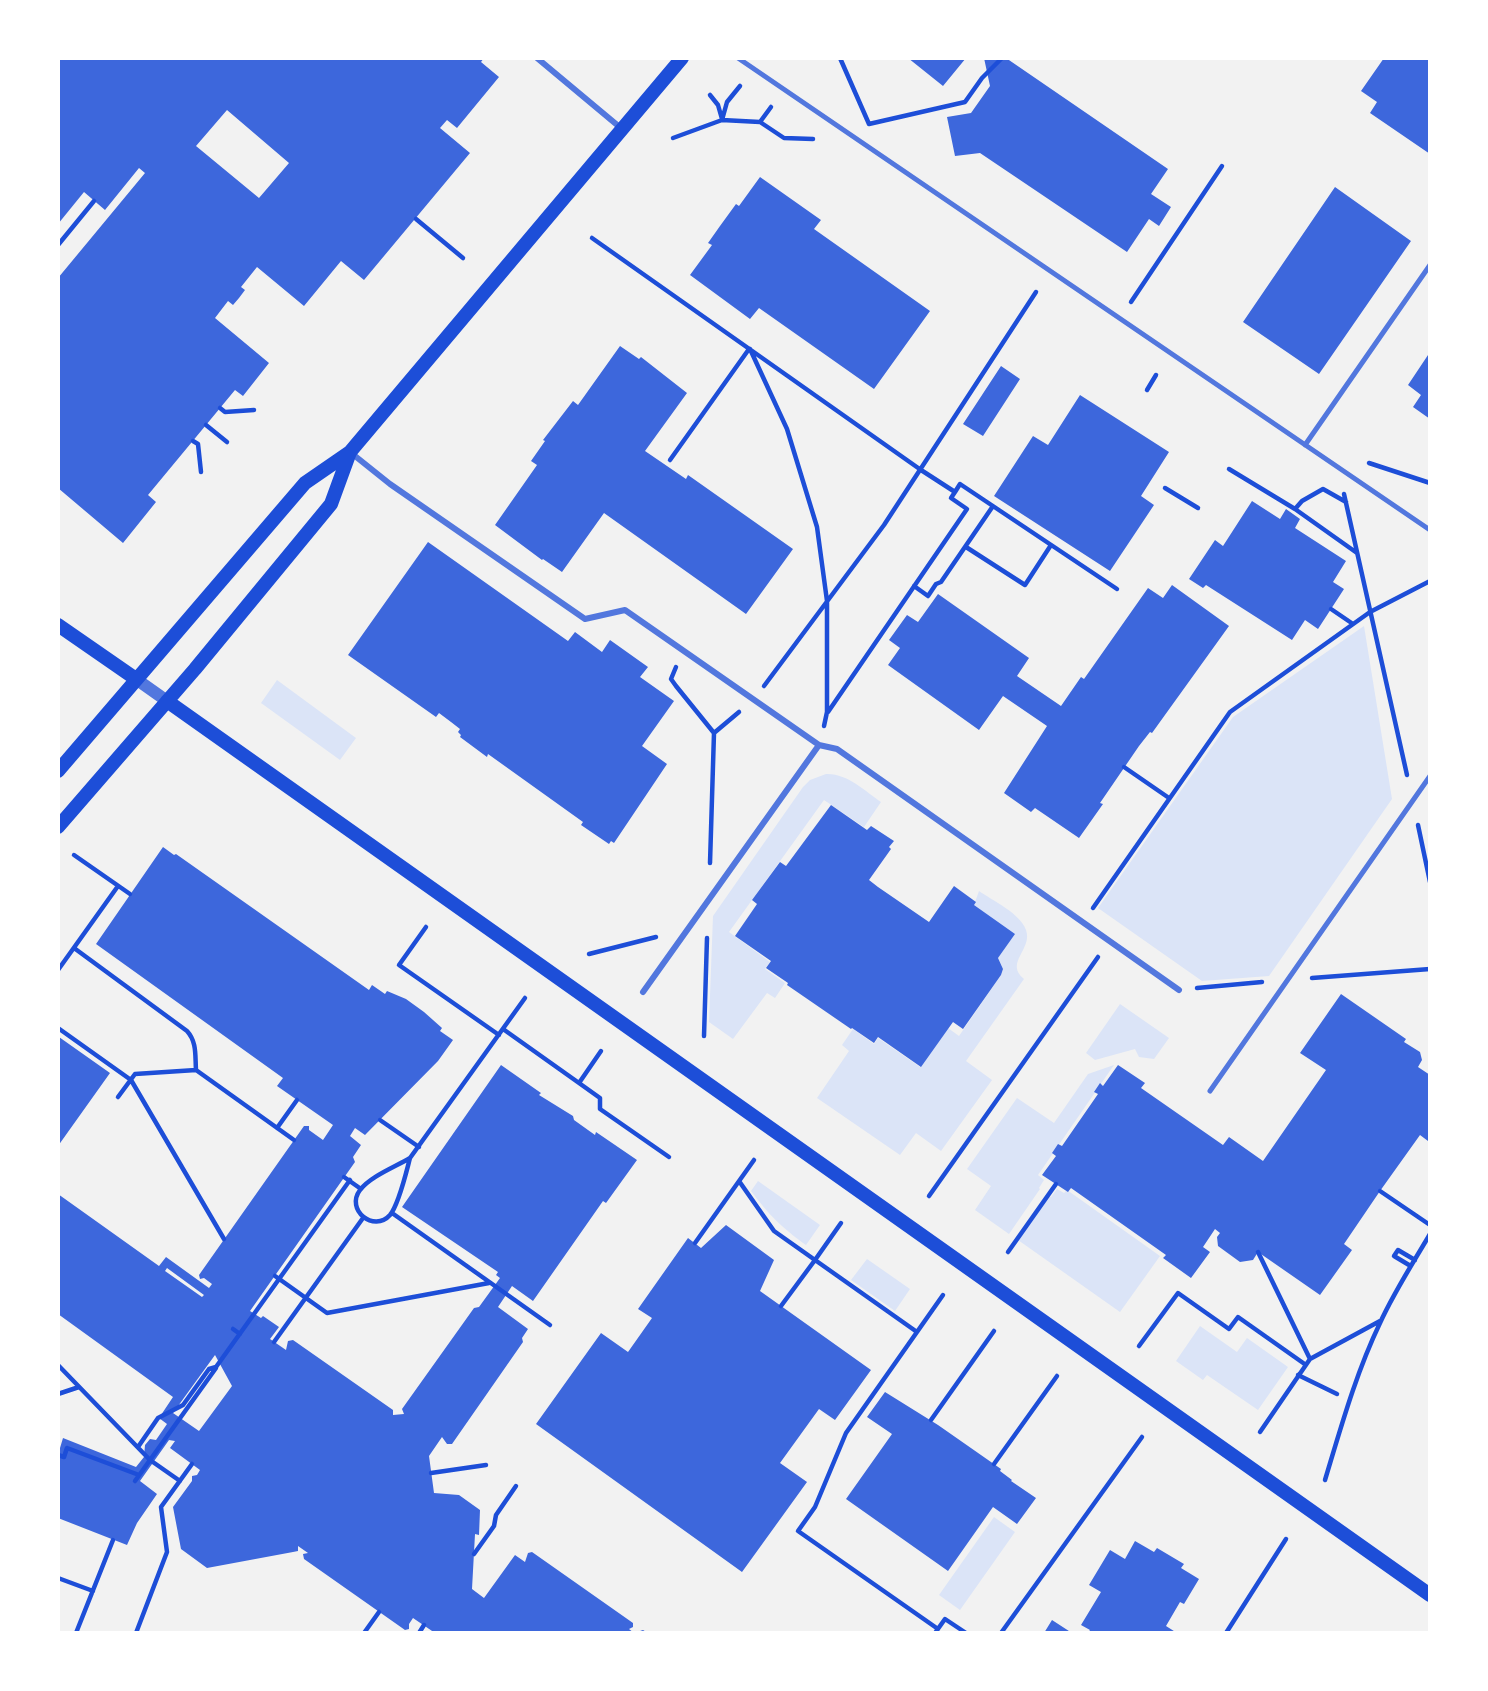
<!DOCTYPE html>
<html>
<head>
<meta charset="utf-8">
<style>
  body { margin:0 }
  #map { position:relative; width:1488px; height:1691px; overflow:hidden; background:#f2f2f2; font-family:"Varela Round",sans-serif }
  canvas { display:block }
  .frame { position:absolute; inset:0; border:60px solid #fff; pointer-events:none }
</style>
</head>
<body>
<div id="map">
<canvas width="1488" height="1691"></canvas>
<div class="frame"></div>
</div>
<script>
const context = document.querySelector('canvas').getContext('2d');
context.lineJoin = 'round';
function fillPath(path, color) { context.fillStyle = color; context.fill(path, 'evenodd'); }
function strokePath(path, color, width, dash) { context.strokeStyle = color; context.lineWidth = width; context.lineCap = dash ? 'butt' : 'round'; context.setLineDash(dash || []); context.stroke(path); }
fillPath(new Path2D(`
  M1364,626L1392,799L1269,976L1202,981L1098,908L1233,717Z
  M277,680L356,738L340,760L261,703Z
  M826,774C847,773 865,791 881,802L864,827L824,800L729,932L770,962L765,969L785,983L775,998L767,993L733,1039L709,1022L713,916L803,787L810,780Z
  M979,891C993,901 1020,913 1026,930C1033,949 1004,963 1024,979L966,1061L992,1080L941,1151L916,1133L900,1155L817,1098L849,1051L842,1045L853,1029L874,1044L878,1038L920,1067L948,1028L959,1036L1001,975L1003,969L998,958L1014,935L974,905Z
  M1120,1004L1169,1038L1154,1059L1139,1057L1135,1049L1095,1060L1086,1053Z
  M1114,1065L1038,1175L1044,1180L1039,1188L1040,1189L1009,1234L975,1210L991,1186L967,1169L1017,1098L1054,1123L1088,1074Z
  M758,1181L820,1225L806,1245C781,1227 769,1215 751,1191Z
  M1057,1189L1064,1193L1067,1190L1160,1256L1120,1312L1018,1240L1049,1196L1051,1197Z
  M867,1259L910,1289L895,1311L851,1280Z
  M1200,1326L1237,1352L1247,1338L1288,1367L1258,1410L1207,1375L1203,1380L1176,1361Z
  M994,1517L1015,1532L960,1610L939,1595Z`), '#dbe4f7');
fillPath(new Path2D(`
  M58,58H484L481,62L499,77L457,128L447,120L440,128L470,153L364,280L341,261L304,306L257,267L241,287L245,290L239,298L233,305L228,301L215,318L269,363L243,396L235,390L148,495L156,502L123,543L58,488V278L145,173L139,168L105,210L84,192L58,224ZM227,110L289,163L259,198L196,146Z
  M908,58H966L943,86Z
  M984,58H1006L1168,169L1151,194L1171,207L1159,226L1149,219L1127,252L980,153L955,156L947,117L971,113L990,86Z
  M1384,58H1430V154L1370,113L1377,102L1361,91Z
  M760,177L821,220L814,229L930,311L874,389L759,308L750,319L690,275L712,245L708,243L720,226L736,204L739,206Z
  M1335,187L1411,241L1319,374L1243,322Z
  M620,346L639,359L641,357L687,393L645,451L686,479L688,475L793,549L746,614L604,513L562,572L543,559L542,560L495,525L537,465L531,461L545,441L543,440L573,401L578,405Z
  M1430,352V419L1413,407L1421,395L1408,385Z
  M1001,366L1020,379L983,436L963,424Z
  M1080,395L1169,452L1141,496L1154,505L1110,571L994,496L1033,436L1048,445Z
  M1252,501L1280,519L1286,509L1300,519L1295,528L1346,561L1333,582L1344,589L1318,629L1305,620L1292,640L1206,585L1203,588L1189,579L1215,540L1223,546Z
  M428,542L568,641L575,632L602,652L610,640L648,667L640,677L674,701L642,746L667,764L614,843L611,841L609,844L581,825L583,822L488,754L487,757L460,737L461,735L458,732L460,729L451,722L439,713L436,717L348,655Z
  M1172,585L1229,626L1152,733L1150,732L1139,746L1100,803L1103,804L1079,838L1035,808L1031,812L1004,793L1047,726L1003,696L979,730L888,665L900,648L889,640L907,615L918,622L938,594L1029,658L1017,676L1061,706L1081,677L1084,679L1148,588L1163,598Z
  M831,805L867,830L871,826L894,841L889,847L891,849L869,880L878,887L929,922L954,886L976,902L974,905L1015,934L998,958L1003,969L1001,975L963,1029L953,1022L921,1067L878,1037L874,1043L852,1028L851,1029L787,985L788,983L766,968L771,961L735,936L757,904L752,900L780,862L786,866Z
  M163,847L174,855L176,854L369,990L372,985L385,994L387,991L406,999L424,1012L442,1028L440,1031L453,1040L438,1061L365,1135L355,1128L350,1136L361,1145L353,1157L355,1162L250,1311L261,1318L263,1316L279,1327L270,1339L286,1350L288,1341L293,1340L393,1410V1415L404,1414L402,1409L474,1308L479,1307L500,1278L496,1275L498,1272L402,1207L501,1065L541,1093L539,1095L573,1116L574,1120L595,1135L596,1132L637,1160L606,1203L603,1201L533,1301L512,1286L498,1307L528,1329L522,1338L523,1342L452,1444H447L442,1437L429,1456L434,1493L459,1495L480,1510L479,1535L475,1534L472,1589L484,1598L515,1555L525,1562L528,1553L532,1552L633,1623V1627L629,1629L634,1633L643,1630L648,1633H435L413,1618L409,1624V1629L405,1630L304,1559L303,1554L308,1553L298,1546V1551L293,1552L207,1568L181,1549L173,1507L192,1481V1476L197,1475L200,1470L170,1448L175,1441L169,1440L140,1481L157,1494L137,1523L127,1545L58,1518V1447L60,1448L63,1438L136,1467L144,1457L145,1445L150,1439L156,1440L167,1424L159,1418L173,1397L58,1314V1194L159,1266L166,1257L209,1288L212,1284L204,1278L200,1279L199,1275L304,1126H309V1130L323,1140L333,1125L277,1086L283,1078L96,944ZM167,1268L204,1295L202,1297L165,1271ZM215,1355L232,1386L199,1431L173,1413Z
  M1341,994L1406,1039L1404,1042L1420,1052L1422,1060L1418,1067L1430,1075V1138L1428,1141L1420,1135L1380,1191L1344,1244L1352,1250L1320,1295L1258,1252L1253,1260L1240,1262L1218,1246L1217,1237L1220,1233L1215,1229L1203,1247L1210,1252L1191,1278L1163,1258L1166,1255L1071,1188L1068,1192L1042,1175L1056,1156L1052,1153L1058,1144L1062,1146L1098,1094L1094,1092L1100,1083L1103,1086L1118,1065L1145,1083L1141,1088L1223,1145L1229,1137L1263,1161L1326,1070L1300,1053Z
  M59,1037L110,1073L58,1146V1039Z
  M726,1225L774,1260L760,1291L871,1370L835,1420L819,1409L780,1463L807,1482L742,1572L536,1424L601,1333L628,1352L652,1318L638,1309L688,1238L701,1248Z
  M885,1392L938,1425L1001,1469L1000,1471L1012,1480L1011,1481L1036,1498L1017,1524L993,1507L948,1571L846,1499L892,1434L867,1417Z
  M1135,1541L1154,1552L1157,1548L1184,1564L1181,1568L1199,1579L1184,1604L1180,1602L1166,1626L1177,1633H1088L1090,1630L1081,1625L1101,1592L1089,1585L1110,1550L1125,1559Z
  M1052,1620L1072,1633H1044Z`), '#3d67dc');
strokePath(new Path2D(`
  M840,58L869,124L965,102L982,78L1002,58
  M710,95L718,105L722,119
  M722,120L727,102L740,86
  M760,122L771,107
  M673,138L722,120L760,122L784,138L813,139
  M416,219L463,258
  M592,238L921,470L955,492L960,484L1117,589
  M58,245L94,201
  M1131,302L1222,166
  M750,349L787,429L817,527L827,601V712L824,726
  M1147,390L1156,375
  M220,408L225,412L254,410
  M206,425L227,442
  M193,441L198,444L201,472
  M670,460L749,349
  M1369,463L1430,483
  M1229,469L1295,509L1357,553
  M1165,488L1198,508
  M1344,494L1407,775
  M1295,509L1302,501L1323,489L1346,502
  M966,547L1025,585L1051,545
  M914,586L928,596L936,584L941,582L993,506
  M1331,609L1353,624
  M676,667L671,679L676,686L714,733L710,863
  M764,686L884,525L1036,292
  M828,712L967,509L951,498L955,492
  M714,733L739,712
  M1124,767L1169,798
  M1418,825L1430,882
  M74,855L130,894
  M1093,908L1230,712L1370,612L1430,581
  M426,927L399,965L499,1035
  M74,948L187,1031C197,1042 195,1055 196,1070
  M589,954L656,937
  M58,970L118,886
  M1312,978L1430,969
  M1197,988L1262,982
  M58,1028L131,1080L224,1239
  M503,1029L579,1083L601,1051
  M704,1036L707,938
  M579,1083L600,1098V1109L669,1157
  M118,1097L135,1074L196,1070L294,1140
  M380,1120L419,1147
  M277,1128L297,1100
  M410,1158L525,998
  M410,1158C406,1173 399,1204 390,1215C374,1233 345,1210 360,1190C371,1176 395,1167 410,1158Z
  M344,1177L361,1189
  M739,1181L774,1231L815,1260L781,1306
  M1380,1191L1430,1225
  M929,1196L1098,957
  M392,1213L550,1325
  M841,1223L815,1260L917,1332
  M695,1243L754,1160
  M1008,1252L1056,1184
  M1258,1252L1310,1359L1260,1432
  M1409,1265L1394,1256L1398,1250L1415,1260
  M275,1276L327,1313L489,1283
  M233,1329L240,1334
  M274,1342L363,1218
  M1139,1346L1178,1293L1229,1329L1238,1317L1306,1365
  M1310,1359L1380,1321
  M58,1365L150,1460L180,1481
  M1298,1375L1337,1394
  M58,1394L79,1387
  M931,1420L994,1331
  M138,1447L158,1418L183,1405L209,1369L216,1367L350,1180
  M58,1455L64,1457L67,1448L139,1475
  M994,1464L1057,1376
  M431,1473L486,1465
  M1325,1480C1341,1427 1356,1373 1380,1323C1394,1292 1413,1263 1430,1234
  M135,1481L216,1368
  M474,1554L494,1526L496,1515L516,1486
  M58,1578L93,1591
  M938,1629L798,1531L815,1507L846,1433L943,1295
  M76,1633L113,1540
  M136,1633L167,1552L161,1507L192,1464
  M364,1633L379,1612
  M419,1633L424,1625
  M935,1633L945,1619L966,1633
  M1001,1633L1142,1437
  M1226,1633L1286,1539`), '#1d4ed8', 4.5);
strokePath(new Path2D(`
  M738,58L1430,530
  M1305,445L1430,265
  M1210,1091L1430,776`), '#5277de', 5);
strokePath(new Path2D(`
  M537,58L622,129
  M350,452L390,484L585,619L625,610L819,745L837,749L1179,990
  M643,992L819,745`), '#5277de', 6);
strokePath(new Path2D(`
  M136,679L167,701`), '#5277de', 12);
strokePath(new Path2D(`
  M58,625L136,679
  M167,701L1430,1595
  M58,771L305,483L350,452L682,58
  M58,827L195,669L331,504L350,452`), '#1d4ed8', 14);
</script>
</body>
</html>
